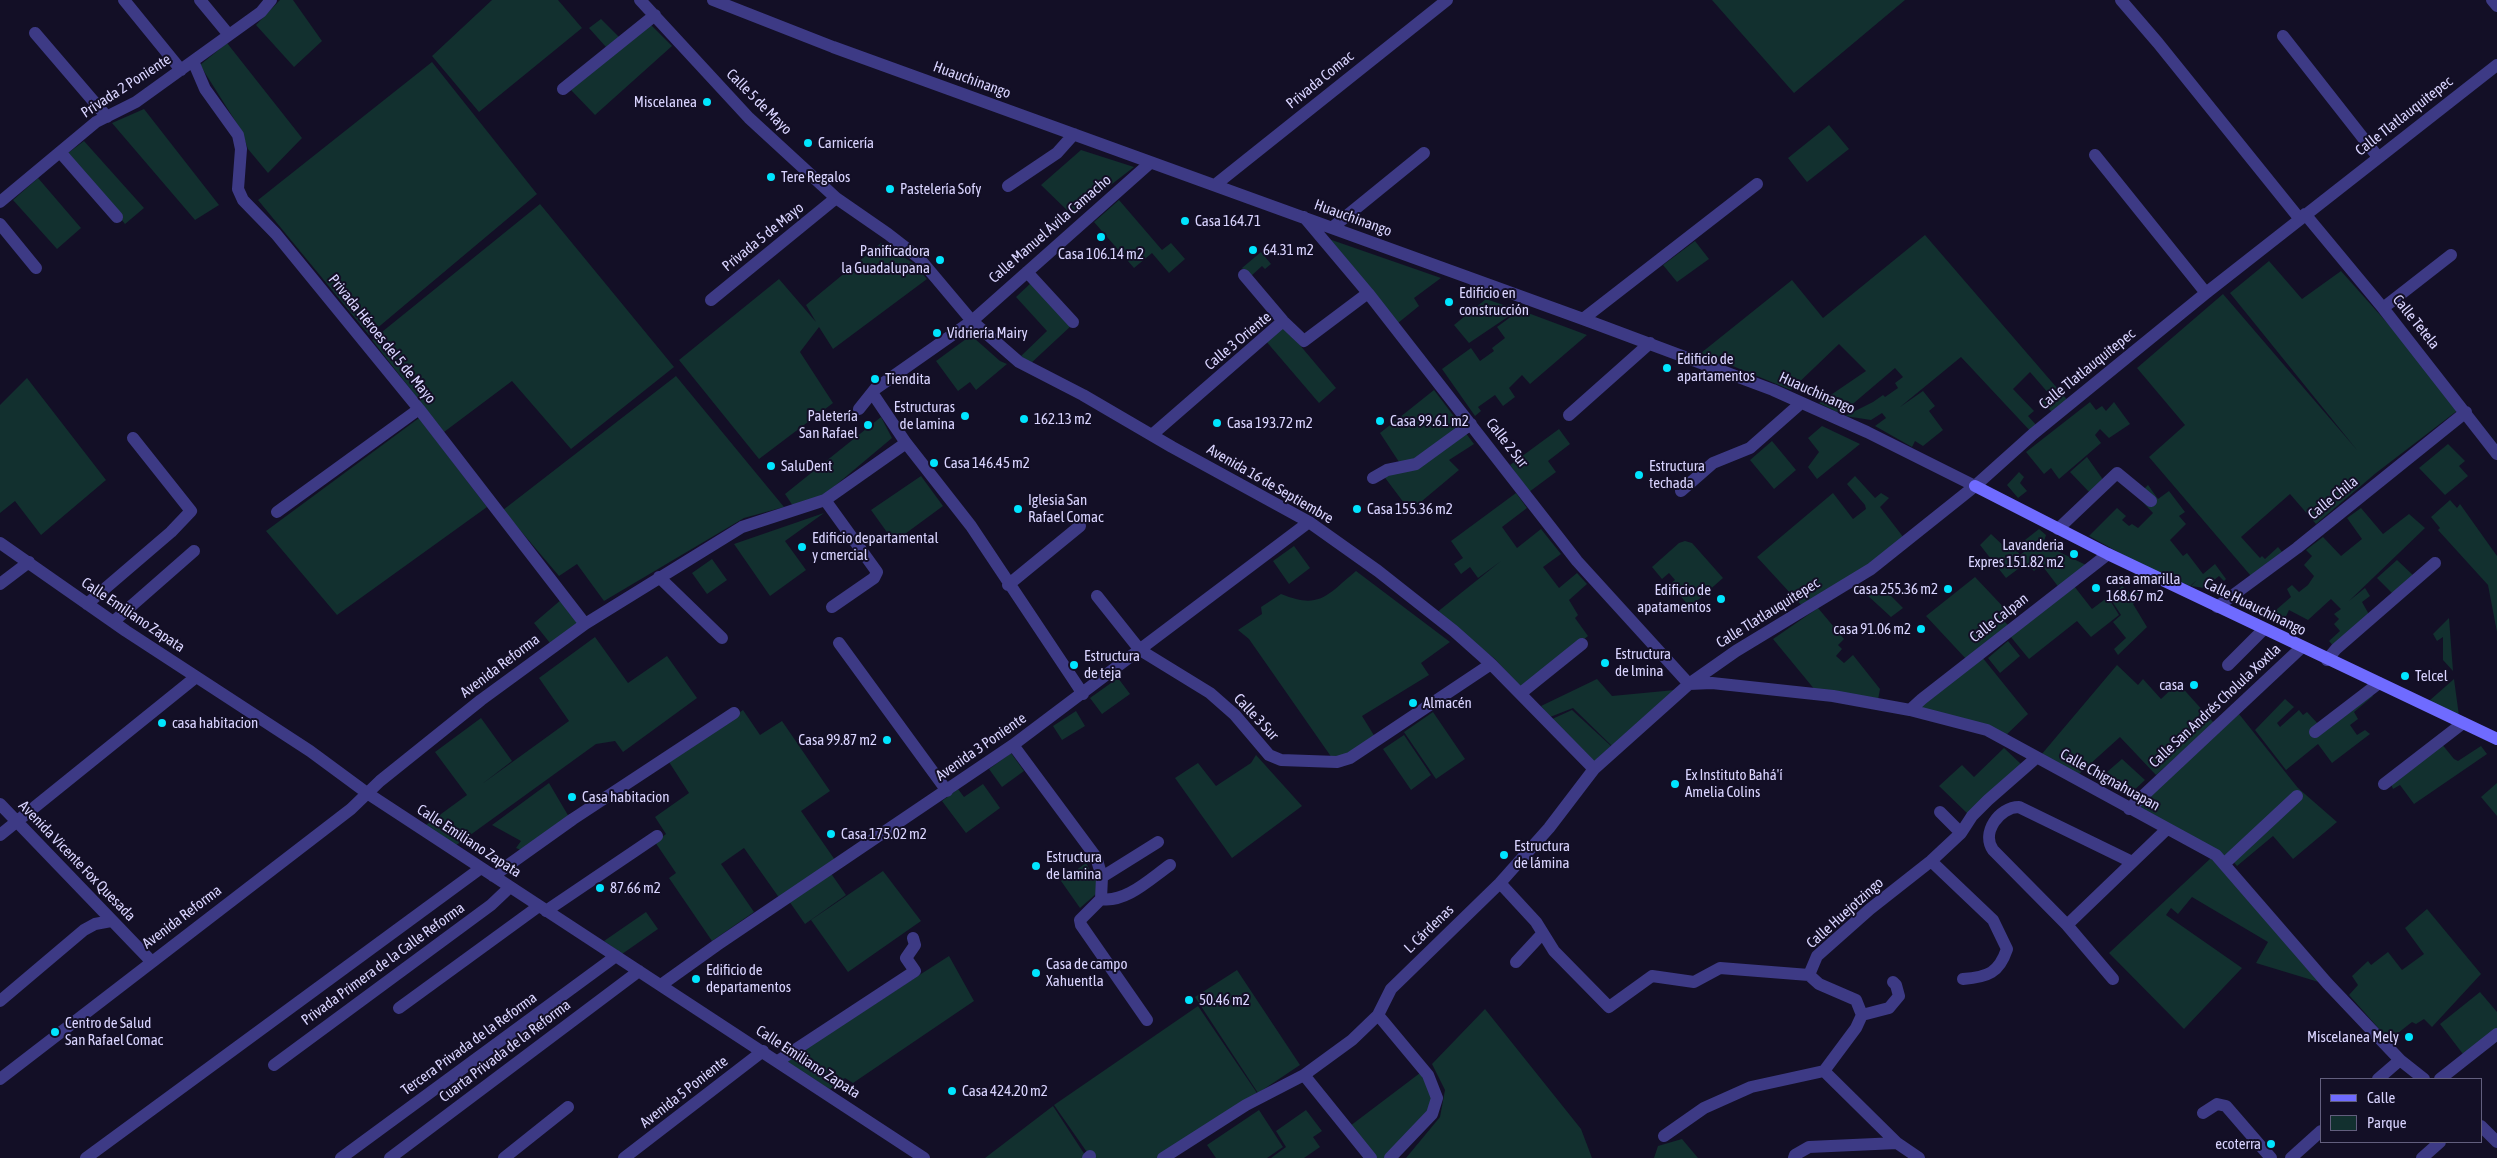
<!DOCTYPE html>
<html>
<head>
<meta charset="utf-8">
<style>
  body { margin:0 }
  #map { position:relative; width:2497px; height:1158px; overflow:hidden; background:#130f26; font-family:"Asap Condensed",sans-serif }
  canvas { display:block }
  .legend { position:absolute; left:2320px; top:1078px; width:162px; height:65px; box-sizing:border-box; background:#130f26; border:1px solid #625e7d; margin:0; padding:6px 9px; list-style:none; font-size:15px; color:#d9d4ff }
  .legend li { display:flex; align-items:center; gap:10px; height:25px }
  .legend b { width:25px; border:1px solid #625e7d }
</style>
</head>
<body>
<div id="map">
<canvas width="2497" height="1158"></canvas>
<ul class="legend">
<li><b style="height:6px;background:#6f6bff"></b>Calle</li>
<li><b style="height:14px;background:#12302f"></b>Parque</li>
</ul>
</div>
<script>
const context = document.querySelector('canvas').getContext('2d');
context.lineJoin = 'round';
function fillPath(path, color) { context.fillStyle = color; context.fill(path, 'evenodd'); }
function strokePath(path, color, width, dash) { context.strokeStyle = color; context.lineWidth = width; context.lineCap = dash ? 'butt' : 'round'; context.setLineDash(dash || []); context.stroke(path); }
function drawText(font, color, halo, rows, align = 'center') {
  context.font = font + ' "Asap Condensed",sans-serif'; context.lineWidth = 4; context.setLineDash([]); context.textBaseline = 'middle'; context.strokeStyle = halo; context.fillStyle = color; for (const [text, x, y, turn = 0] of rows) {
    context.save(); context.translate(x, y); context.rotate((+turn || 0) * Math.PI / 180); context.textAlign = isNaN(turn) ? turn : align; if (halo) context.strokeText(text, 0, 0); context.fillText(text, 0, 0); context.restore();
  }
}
fillPath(new Path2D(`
  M280,0H293L322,41L294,67L256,25Z
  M492,0H558L582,28L479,112L432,56Z
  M1712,0H1905L1794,93Z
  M601,19L619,37L606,47L589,28Z
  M650,24L672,46L595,115L571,90Z
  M227,43L302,138L268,173L248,149L241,130L200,65Z
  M432,62L537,194L369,335L258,200Z
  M144,109L219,205L195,220L112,123Z
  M1829,125L1849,149L1807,182L1788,158Z
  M84,141L144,208L125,224L68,153Z
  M1081,150L1134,167L1072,215L1041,185Z
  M38,178L81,228L57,249L13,200Z
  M1119,200L1162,250L1171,243L1185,259L1169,273L1152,253L1134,268L1094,222Z
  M540,204L674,367L571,449L512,381L444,432L372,340Z
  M1925,235L2070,403L2053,413L2042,402L2050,395L2030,372L2013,389L2034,411L2028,416L2038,427L2033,434L1961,357L1900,407L1923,391L1935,406L1929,411L1943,430L1923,446L1915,441L1912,447L1875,426L1886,418L1882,413L1871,420L1845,416L1873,402L1883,395L1885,397L1898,388L1895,383L1903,377L1895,368L1841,414L1819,403L1866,371L1839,344L1791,390L1701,353L1792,280L1823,318Z
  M1326,238L1441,278L1414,298L1419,306L1398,323Z
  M1695,241L1709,259L1677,282L1663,265Z
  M881,243L913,263L927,279L833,349L819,327L800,352L833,403L759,459L679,360L779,279L816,322L806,305Z
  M1261,252L1271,264L1265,269L1262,266L1250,277L1242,268Z
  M2269,261L2302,299L2341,271L2462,407L2376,473L2316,524L2290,494L2241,537L2260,558L2262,556L2265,559L2278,547L2283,553L2251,576L2149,457L2185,425L2137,368L2223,294L2357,450L2230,293Z
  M1032,282L1072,325L1029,365L1021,356L1047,331L1016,297Z
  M1486,299L1518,310L1469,343L1454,325Z
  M1520,310L1587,335L1530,384L1522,375L1509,388L1515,397L1503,406L1495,395L1478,407L1481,411L1475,416L1442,369L1471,348L1480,361L1494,351L1492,348L1505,338L1497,327Z
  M1283,325L1336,388L1319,403L1265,340Z
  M974,338L1000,361L1007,364L976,390L970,382L958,391L936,361L966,339Z
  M676,376L784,507L744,518L604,601L577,564L559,576L503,510Z
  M27,378L106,480L41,535L15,501L0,513V405Z
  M1434,390L1462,427L1416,461L1401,465L1380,433Z
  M2090,402L2096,410L2102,406L2106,411L2114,402L2130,424L2109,438L2100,429L2095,435L2101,443L2059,479L2051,468L2044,474L2026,452Z
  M881,417L892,438L824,495L793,506L785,494Z
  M419,418L487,507L337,615L266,531Z
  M1822,426L1860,444L1817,479L1808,467L1819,452L1808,438Z
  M1559,429L1570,444L1548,461L1556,472L1529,492L1510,465Z
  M1465,432L1474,444L1449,460L1459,470L1410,511L1383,475Z
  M1772,441L1796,470L1774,489L1750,460Z
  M2448,444L2465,461L2459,466L2468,476L2445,495L2419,468Z
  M2087,457L2104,481L2090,493L2070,472Z
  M2019,472L2024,477L2020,483L2027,491L2018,498L2007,485Z
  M921,476L943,506L894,542L871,510Z
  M1855,476L1875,498L1881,493L1889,498L1880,507L1904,538L1872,564L1803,607L1757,557L1833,493L1853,519L1866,509L1865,505L1847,484Z
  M2148,485L2158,499L2169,491L2185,512L2179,516L2186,524L2170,540L2183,556L2187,553L2203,574L2215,564L2226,579L2224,581L2219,576L2204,588L2191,586L2197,580L2190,586L2138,563L2089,536L2117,508L2126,516L2122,520L2129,526L2132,524L2138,528L2153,513L2137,496Z
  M1516,493L1527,508L1502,527L1517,548L1541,529L1561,554L1543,567L1559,588L1577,573L1587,584L1569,600L1578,615L1575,618L1588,636L1522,689L1495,659L1436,613L1501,561L1478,578L1470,567L1461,574L1454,564L1463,558L1451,541Z
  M2450,500L2457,508L2460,504L2497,556V632L2488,585L2438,530L2440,528L2431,517Z
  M2361,508L2383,534L2409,514L2425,528L2349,601L2365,588L2370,596L2362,602L2371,618L2336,649L2329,641L2340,631L2334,624L2339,619L2334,614L2341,609L2331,599L2308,620L2289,610L2281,627L2269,616L2291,597L2287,589L2292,585L2299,592L2308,585L2314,576L2304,565L2312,556L2306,550L2323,537L2341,556L2362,539L2347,518Z
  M824,513L785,541L806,570L770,596L734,544Z
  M2039,529L2046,535L2043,544L2090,567L2060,589L2041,564L2034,571L2026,563L2006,578L1980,545L1991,534L2009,551L2015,548L2020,555L2031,547L2025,540Z
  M1685,541L1692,543L1723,578L1690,607L1670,584L1675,580L1669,573L1662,579L1652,567L1679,543Z
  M1294,546L1310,568L1289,584L1273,561Z
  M712,559L727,580L707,594L692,573Z
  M2397,560L2416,578L2394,595L2377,578Z
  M1356,571L1450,642L1421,663L1429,675L1362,716L1375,737L1350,754L1332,758L1249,639L1238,630L1262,614L1261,607L1281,594C1320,610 1327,595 1356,571Z
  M1975,577L2008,612L2001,618L2010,627L1967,660L1926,616Z
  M1876,584L1878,586L1875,588L1881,595L1886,591L1903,608L1891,617L1866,594Z
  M2074,586L2092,609L2108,597L2119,615L2091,637L2077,621L2029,659L2010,636Z
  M2122,586L2132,595L2138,589L2142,595L2133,604L2147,627L2118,655L2114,649L2126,638L2113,622L2121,615L2110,598Z
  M562,599L580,623L550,643L534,623Z
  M1818,608L1844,639L1838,645L1842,649L1836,656L1844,663L1853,655L1880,689L1878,700L1815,690L1773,639Z
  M2449,618L2453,671L2443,660V637L2437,641L2433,634Z
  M595,637L628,683L667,656L697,698L623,752L615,741L596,744L455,846L426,825L467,795L435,752L481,718L512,761L482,784L569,721L539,678Z
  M2008,641L2020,656L2000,673L1988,658Z
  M1982,657L2028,714L2004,737L1916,708Z
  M2117,665L2138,685L2143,679L2161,699L2178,683L2214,723L2156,775L2120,737L2079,774L2041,755Z
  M1118,678L1130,694L1102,714L1090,698Z
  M1597,679L1612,696L1675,690L1612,746L1573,708L1550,717L1541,706Z
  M2454,679L2459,716L2429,701Z
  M2367,688L2373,696L2354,712L2358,719L2350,725L2357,735L2365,730L2370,734L2332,763L2318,744L2286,770L2255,730L2285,699L2294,707L2277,723L2280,727L2299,710L2303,715L2307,712L2320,726Z
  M743,710L760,735L782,721L830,791L801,811L835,860L780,899L744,848L721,864L754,912L712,941L669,878L676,873L655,842L666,834L655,817L689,793L669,762Z
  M1572,710L1611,746L1593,763L1550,720Z
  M1076,711L1085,726L1062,740L1053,726Z
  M1433,712L1465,759L1436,779L1404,732Z
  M2239,714L2298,788L2337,822L2293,859L2273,836L2237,866L2230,858H2224L2136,808Z
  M1404,735L1431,775L1411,790L1383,749Z
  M2441,743L2454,759L2458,761L2481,746L2487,754L2414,804L2400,785L2393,789L2390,782Z
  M2004,748L2022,765L1969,815L1939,786L1962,765L1974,777Z
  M1011,753L1024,771L1002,787L989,769Z
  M1256,755L1302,806L1232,858L1175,778L1198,763L1216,786L1251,763Z
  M2122,759L2145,780L2130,794L2107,772Z
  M549,783L569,817L521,850L516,848L521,841L492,825Z
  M2497,783V816L2481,797Z
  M983,784L1000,808L966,833L942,801L958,789L964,797Z
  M2211,858L2322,983L2256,963L2268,942L2192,897L2178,914L2171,908L2166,915L2242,968L2184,1029L2109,953Z
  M1086,863L1096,881V894L1080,908L1061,881Z
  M883,871L921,921L848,972L811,920Z
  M830,872L846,895L805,924L789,901Z
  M2427,909L2481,974L2432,1027L2424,1019L2416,1024L2412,1022L2389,1040L2349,995L2358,985L2352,976L2368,961L2371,965L2388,952L2402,970L2424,954L2405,928Z
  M646,912L658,929L622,954L604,941Z
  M949,956L974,1001L853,1083L845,1078L830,1089L784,1062Z
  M1237,970L1300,1065L1258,1093L1195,997Z
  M2480,992L2497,1012V1034L2466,1058L2440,1024Z
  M1198,1006L1257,1093L1158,1158H1091L1054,1105Z
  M1485,1009L1581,1129L1592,1158H1406L1440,1117L1445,1090L1432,1064Z
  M1420,1073L1435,1099L1429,1113L1385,1158H1375L1350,1126Z
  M1053,1106L1085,1155L1082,1158H985Z
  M1259,1110L1283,1147L1267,1158H1216L1207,1145Z
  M1306,1110L1322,1131L1313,1137L1320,1147L1304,1158H1271L1286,1147L1276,1131Z
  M1682,1139L1698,1158H1654L1658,1146Z`), '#12302f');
strokePath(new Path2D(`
  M124,0L181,70
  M200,0L229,35
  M640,0L749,118L836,198L888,234L919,258L972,321L1019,362L1083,395L1172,447L1309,522L1378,571L1454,631L1491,664L1594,769
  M713,0L833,47L1583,319L1773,390L1867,432L1975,486
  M2121,0L2158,43L2299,218
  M2492,0L2497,6
  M35,33L107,117
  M2283,36L2378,157
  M193,61L205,89L238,135L241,149L238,189L243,200L276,234L419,409L585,624
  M563,89L655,15
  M60,152L117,217
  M2095,155L2206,293
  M1215,185L1447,0
  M1008,186L1057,153L1074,134
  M0,202L96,122L136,102L261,12L271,0
  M2305,214L2383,308L2497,454
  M1304,217L1368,293L1577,561L1689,684
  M0,224L36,268
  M1333,227L1424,153
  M1027,272L1073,322
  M1244,275L1283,321L1304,341L1368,293
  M711,300L836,198
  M2383,308L2451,255
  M1583,319L1757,184
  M873,394L906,443L971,526L1083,694
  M859,409L875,389L972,321L1150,163
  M1569,415L1650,343
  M1153,434L1283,321
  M1373,478L1387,470L1416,464L1471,424
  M1681,491L1713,463L1750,448L1801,403
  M825,500L877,572L874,578L832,607
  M277,512L419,409
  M2058,529L2117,473L2151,501
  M0,543L126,631L310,751L367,793L924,1158
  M659,577L722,638
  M0,584L29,562
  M1008,585L1080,526
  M1097,596L1140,650L1210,693L1235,715L1269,755L1281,760L1337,762L1350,758L1491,664
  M87,604L171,532L191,511L133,438
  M2217,607L2297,548L2466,412
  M113,622L194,551
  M839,643L947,791
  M2327,660L2336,649L2435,563
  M2228,665L2264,629
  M1689,684L1712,683L1833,696L1910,710L1987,730L2216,855L2327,983L2400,1060L2424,1079
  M1521,693L1582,644
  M1910,710L1922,699L2108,554
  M2315,732L2379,683
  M1013,745L1096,857L1102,877L1101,899L1080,920L1081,925L1147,1020
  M2384,784L2463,723
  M0,804L151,961
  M2129,809L2302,647
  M1940,812L1961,833
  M0,835L196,677
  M1931,861L1993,920L2007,949C1999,973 1988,977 1963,979
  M2224,864L2297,796
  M493,876L573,819L734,713
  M1102,877L1158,842
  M1500,883L1536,922L1554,951L1609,1007L1652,976L1694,982L1720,968L1809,975
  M1101,899C1126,903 1150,879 1170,865
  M546,911L657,836
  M2067,925L2167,829
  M1516,962L1542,934
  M1809,975L1817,956L1870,909L1931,861L1961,833L1972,816L1988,800L2036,758
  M1809,975L1819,984L1856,1000L1862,1015L1856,1028L1824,1071L1897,1143L1919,1158
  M2113,979L2067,925L1993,850C1981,833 1999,807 2019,807L2132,862
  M661,985L717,945L1013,745L1309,522
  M0,1001L84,930L95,924L111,921
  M399,1008L539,906
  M1378,1015L1428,1075L1437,1098L1432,1114L1390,1158
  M1862,1015L1889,1008L1899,996L1896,985L1893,982
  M778,1061L915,971L906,958L915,945L913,938
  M274,1065L491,905L510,887
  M1304,1075L1371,1158
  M0,1079L351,809L380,781L481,700L585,624L742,527L825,500L906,443
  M2378,1079L2400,1060
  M2440,1079L2497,1034
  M2203,1113L2217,1104L2226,1106L2271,1158
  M2481,1126L2497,1142
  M1664,1136L1704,1108L1751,1087L1824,1071
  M86,1158L481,868
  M341,1158L616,956
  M390,1158L639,971
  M504,1158L568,1107
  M624,1158L763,1051
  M1088,1158L1090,1156
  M1163,1158L1246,1105L1304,1075L1352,1040L1378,1015L1391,989L1500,883L1549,828L1594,769L1689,684L1736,651L1871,569L1975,486L2033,434L2206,293L2497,65
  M1794,1158L1795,1155L1809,1147L1897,1143
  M2291,1158L2321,1131
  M2422,1158L2440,1142`), '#3d3a85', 12);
strokePath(new Path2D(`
  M1975,486L2108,554L2497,739`), '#6f6bff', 12);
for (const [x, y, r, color] of [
  [707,102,5,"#00e5ff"],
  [808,143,5,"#00e5ff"],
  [771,177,5,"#00e5ff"],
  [890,189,5,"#00e5ff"],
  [1185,221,5,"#00e5ff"],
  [1101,237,5,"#00e5ff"],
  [1253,250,5,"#00e5ff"],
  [940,260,5,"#00e5ff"],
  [1449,302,5,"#00e5ff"],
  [937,333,5,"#00e5ff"],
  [1667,368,5,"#00e5ff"],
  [875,379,5,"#00e5ff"],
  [965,416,5,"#00e5ff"],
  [1024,419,5,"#00e5ff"],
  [1380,421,5,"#00e5ff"],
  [1217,423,5,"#00e5ff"],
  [868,425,5,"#00e5ff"],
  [934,463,5,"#00e5ff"],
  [771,466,5,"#00e5ff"],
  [1639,475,5,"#00e5ff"],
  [1018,509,5,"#00e5ff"],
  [1357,509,5,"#00e5ff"],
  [802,547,5,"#00e5ff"],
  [2074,554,5,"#00e5ff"],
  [2096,588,5,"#00e5ff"],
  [1948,589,5,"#00e5ff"],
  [1721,599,5,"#00e5ff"],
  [1921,629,5,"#00e5ff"],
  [1605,663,5,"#00e5ff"],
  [1074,665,5,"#00e5ff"],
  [2405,676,5,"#00e5ff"],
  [2194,685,5,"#00e5ff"],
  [1413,703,5,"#00e5ff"],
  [162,723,5,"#00e5ff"],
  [887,740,5,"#00e5ff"],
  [1675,784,5,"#00e5ff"],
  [572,797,5,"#00e5ff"],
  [831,834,5,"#00e5ff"],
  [1504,855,5,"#00e5ff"],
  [1036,866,5,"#00e5ff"],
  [600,888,5,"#00e5ff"],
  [1036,973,5,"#00e5ff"],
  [696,979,5,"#00e5ff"],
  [1189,1000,5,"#00e5ff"],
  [55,1032,5,"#00e5ff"],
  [2409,1037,5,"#00e5ff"],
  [952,1091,5,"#00e5ff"],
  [2271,1144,5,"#00e5ff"]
]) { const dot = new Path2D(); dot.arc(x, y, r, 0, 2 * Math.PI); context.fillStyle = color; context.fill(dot); strokePath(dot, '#130f26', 2); }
drawText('15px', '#d9d4ff', '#130f26', [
  ["Huauchinango",972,80,20],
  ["Privada Comac",1320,80,-39],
  ["Privada 2 Poniente",126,86,-33],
  ["Calle 5 de Mayo",759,102,45],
  ["Calle Tlatlauquitepec",2404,116,-38],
  ["Huauchinango",1353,218,20],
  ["Calle Manuel Ávila Camacho",1050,229,-41],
  ["Privada 5 de Mayo",763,237,-39],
  ["Calle Tetela",2416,322,51],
  ["Privada Héroes del 5 de Mayo",382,339,51],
  ["Calle 3 Oriente",1238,341,-40],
  ["Calle Tlatlauquitepec",2087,369,-39],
  ["Huauchinango",1817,393,24],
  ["Calle 2 Sur",1507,443,52],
  ["Avenida 16 de Septiembre",1270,484,30],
  ["Calle Chila",2333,498,-39],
  ["Calle Huauchinango",2255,607,26],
  ["Calle Tlatlauquitepec",1768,613,-32],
  ["Calle Emiliano Zapata",133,615,34],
  ["Calle Calpan",1999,618,-38],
  ["Avenida Reforma",500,666,-37],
  ["Calle San Andrés Cholula Xoxtla",2215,706,-43],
  ["Calle 3 Sur",1256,717,47],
  ["Avenida 3 Poniente",981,747,-35],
  ["Calle Chignahuapan",2110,780,29],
  ["Calle Emiliano Zapata",469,841,33],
  ["Avenida Vicente Fox Quesada",77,861,46],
  ["Calle Huejotzingo",1845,913,-42],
  ["Avenida Reforma",182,917,-37],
  ["L. Cárdenas",1429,929,-44],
  ["Privada Primera de la Calle Reforma",383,964,-36],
  ["Tercera Privada de la Reforma",469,1044,-36],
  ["Cuarta Privada de la Reforma",505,1051,-37],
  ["Calle Emiliano Zapata",808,1062,33],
  ["Avenida 5 Poniente",684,1092,-38]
]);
drawText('15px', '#d9d4ff', '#130f26', [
  ["Miscelanea",697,102,"right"],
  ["Carnicería",818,143],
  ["Tere Regalos",781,177],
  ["Pastelería Sofy",900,189],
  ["Casa 164.71",1195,221],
  ["64.31 m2",1263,250],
  ["Panificadora",930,251,"right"],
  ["la Guadalupana",930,268,"right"],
  ["Casa 106.14 m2",1101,254,"center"],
  ["Edificio en",1459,293],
  ["construcción",1459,310],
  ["Vidriería Mairy",947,333],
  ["Edificio de",1677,359],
  ["apartamentos",1677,376],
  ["Tiendita",885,379],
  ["Estructuras",955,407,"right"],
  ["de lamina",955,424,"right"],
  ["Paletería",858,416,"right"],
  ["San Rafael",858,433,"right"],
  ["162.13 m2",1034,419],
  ["Casa 99.61 m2",1390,421],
  ["Casa 193.72 m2",1227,423],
  ["Casa 146.45 m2",944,463],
  ["SaluDent",781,466],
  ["Estructura",1649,466],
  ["techada",1649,483],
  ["Iglesia San",1028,500],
  ["Rafael Comac",1028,517],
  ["Casa 155.36 m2",1367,509],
  ["Edificio departamental",812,538],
  ["y cmercial",812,555],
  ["Lavanderia",2064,545,"right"],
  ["Expres 151.82 m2",2064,562,"right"],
  ["casa amarilla",2106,579],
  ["168.67 m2",2106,596],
  ["casa 255.36 m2",1938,589,"right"],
  ["Edificio de",1711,590,"right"],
  ["apatamentos",1711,607,"right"],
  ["casa 91.06 m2",1911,629,"right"],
  ["Estructura",1615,654],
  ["de lmina",1615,671],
  ["Estructura",1084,656],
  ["de teja",1084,673],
  ["Telcel",2415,676],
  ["casa",2184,685,"right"],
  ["Almacén",1423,703],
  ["casa habitacion",172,723],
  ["Casa 99.87 m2",877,740,"right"],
  ["Ex Instituto Bahá'í",1685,775],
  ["Amelia Colins",1685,792],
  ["Casa habitacion",582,797],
  ["Casa 175.02 m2",841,834],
  ["Estructura",1514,846],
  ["de lámina",1514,863],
  ["Estructura",1046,857],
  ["de lamina",1046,874],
  ["87.66 m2",610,888],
  ["Casa de campo",1046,964],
  ["Xahuentla",1046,981],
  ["Edificio de",706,970],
  ["departamentos",706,987],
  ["50.46 m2",1199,1000],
  ["Centro de Salud",65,1023],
  ["San Rafael Comac",65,1040],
  ["Miscelanea Mely",2399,1037,"right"],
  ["Casa 424.20 m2",962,1091],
  ["ecoterra",2261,1144,"right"]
], 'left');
</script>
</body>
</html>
